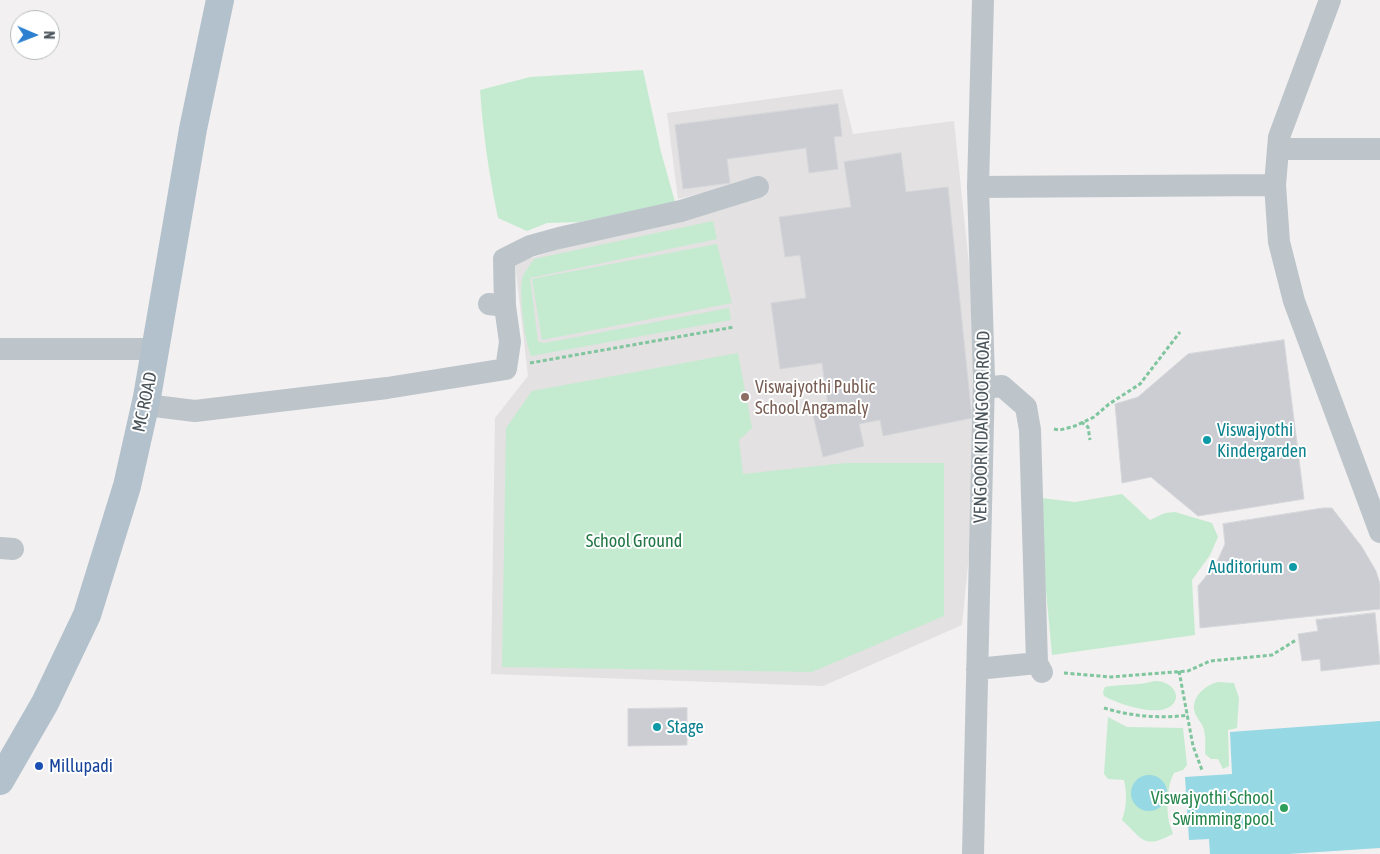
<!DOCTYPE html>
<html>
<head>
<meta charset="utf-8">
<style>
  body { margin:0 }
  #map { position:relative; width:1380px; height:854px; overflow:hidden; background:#f2f0f0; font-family:"Asap Condensed",sans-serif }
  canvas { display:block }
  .north { position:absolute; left:10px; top:10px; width:50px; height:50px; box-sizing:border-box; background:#fff; border:1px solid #b7bbbd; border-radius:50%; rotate:91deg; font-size:14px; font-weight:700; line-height:20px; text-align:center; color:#4a545b }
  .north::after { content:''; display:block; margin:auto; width:18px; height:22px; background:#2d80cf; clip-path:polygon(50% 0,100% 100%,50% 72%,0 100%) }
</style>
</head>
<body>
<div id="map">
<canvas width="1380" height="854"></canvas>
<div class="north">N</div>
</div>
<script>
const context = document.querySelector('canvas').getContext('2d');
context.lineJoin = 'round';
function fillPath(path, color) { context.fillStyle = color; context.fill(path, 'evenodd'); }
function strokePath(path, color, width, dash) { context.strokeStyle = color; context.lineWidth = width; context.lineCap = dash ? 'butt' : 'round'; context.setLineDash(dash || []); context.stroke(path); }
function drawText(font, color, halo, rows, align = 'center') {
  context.font = font + ' "Asap Condensed",sans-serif'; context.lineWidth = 4; context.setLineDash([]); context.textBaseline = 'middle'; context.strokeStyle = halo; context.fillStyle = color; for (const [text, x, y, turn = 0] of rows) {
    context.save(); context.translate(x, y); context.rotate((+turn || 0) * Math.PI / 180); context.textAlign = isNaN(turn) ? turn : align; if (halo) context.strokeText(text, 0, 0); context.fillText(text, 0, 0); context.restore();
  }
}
fillPath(new Path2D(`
  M842,89L853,134L954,121L975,322L981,434L962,625L823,686L491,674L495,418L528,376L515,263L604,235L766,196L760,179L678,199L667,113Z`), '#e3e1e1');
fillPath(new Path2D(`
  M643,70L661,152L675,202L580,222L547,223L527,231L498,218C489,175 483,133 480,90L530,77Z
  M713,221L717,239L530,278L538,342L545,343L729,308L731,320L531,356C525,343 519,295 522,280C523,273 530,266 534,259Z
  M717,244L732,303L542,340L532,279Z
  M738,353L752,428L739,440L743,474L845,463H944V616L812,672L502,667L506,428L532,391Z
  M1122,494L1150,520L1165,513L1175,512L1212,523L1218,537L1210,555L1192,580L1195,635L1052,655L1043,558L1042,498L1075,502Z
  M1155,681C1170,680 1183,695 1172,705C1159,718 1118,704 1104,696L1103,692L1105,687C1122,684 1136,686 1155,681Z
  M1218,682L1234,683L1239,698L1237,728L1228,730L1229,766L1223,769L1218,759H1211L1205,754C1205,746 1206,738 1204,730C1203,724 1197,719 1195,713C1190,698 1205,685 1218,682Z
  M1108,717L1127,727L1183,728L1187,765L1183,770L1174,773C1167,786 1166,807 1169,822C1170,826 1172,830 1173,834C1144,849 1144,841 1122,820C1127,806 1127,794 1124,780L1108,779L1104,774Z`), '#c4ebd0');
fillPath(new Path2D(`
  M1380,721V848L1288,854H1210L1209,839L1189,840L1185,777L1232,774L1230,732Z
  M1131 793a18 18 0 1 1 36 0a18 18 0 1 1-36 0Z`), '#96d8e3');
const building = new Path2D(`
  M838,104L842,136L834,137L838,169L809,173L806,148L727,159L730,183L683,189L675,125Z
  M901,153L906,192L948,187L972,418L883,436L880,420L859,424L864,446L823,457L813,415L828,405L822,363L780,369L771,303L806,298L800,255L785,257L779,217L851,207L844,162Z
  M1284,340L1304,499L1198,516L1151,477L1122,483L1115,404L1138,397L1188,354Z
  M1323,508H1332L1362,547L1376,571L1380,584V609L1200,628L1198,586L1216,564L1225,544L1223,524Z
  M1375,613L1380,664L1321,671L1320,659L1302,661L1298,634L1318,631L1316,620Z
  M687,708V745L628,746V709Z`);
fillPath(building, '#cbcdd2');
strokePath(building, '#d5d7db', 1);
strokePath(new Path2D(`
  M530,363L734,327
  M1081,422L1088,427L1090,440
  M1054,429L1060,430L1075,426L1094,417L1109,404L1140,384L1180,332
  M1179,671L1193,746L1202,770
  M1064,673L1111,677L1188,671L1210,661L1272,655L1296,640
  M1104,708C1130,716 1161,719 1188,715`), '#7fc59e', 3, [4, 2.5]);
strokePath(new Path2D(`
  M1330,0L1279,137L1275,185L1279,242L1294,301L1380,532
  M1278,149H1380
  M978,187L1275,185
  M505,306L504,259L530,246L559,238L681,211L758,187
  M0,349H155
  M984,388L1002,386L1026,407L1030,430L1037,663
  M146,405L195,411L387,388L506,369L510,342L505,306L489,304
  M0,548L13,549
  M977,669L1037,663L1042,672
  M973,854L984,378L978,187L983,0`), '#bdc5cb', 22);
strokePath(new Path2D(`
  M0,781L45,703L87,615L127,486L147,397L193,129L220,0`), '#b3c1cc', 28);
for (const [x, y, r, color] of [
  [745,397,5,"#8d6e63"],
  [1207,440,5,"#0f9aa8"],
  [1293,567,5,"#0f9aa8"],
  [657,727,5,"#0f9aa8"],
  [39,766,5,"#1a4fb4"],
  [1284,808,5,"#2e9e5b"]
]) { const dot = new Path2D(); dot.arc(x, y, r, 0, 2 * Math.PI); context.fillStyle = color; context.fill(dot); strokePath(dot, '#fff', 2); }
drawText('18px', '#785e54', '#fff', [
  ["Viswajyothi Public",755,387],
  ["School Angamaly",755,408]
], 'left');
drawText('18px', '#4a545b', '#fff', [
  ["MC ROAD",145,402,-78],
  ["VENGOOR KIDANGOOR ROAD",982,427,-89]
]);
drawText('18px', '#0d838f', '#fff', [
  ["Viswajyothi",1217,430],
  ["Kindergarden",1217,451],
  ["Auditorium",1283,567,"right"],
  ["Stage",667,727]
], 'left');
drawText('18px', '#227645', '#fff', [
  ["School Ground",634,541]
]);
drawText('18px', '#164399', '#fff', [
  ["Millupadi",49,766]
], 'left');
drawText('18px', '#27864d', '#fff', [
  ["Viswajyothi School",1274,798],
  ["Swimming pool",1274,819]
], 'right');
</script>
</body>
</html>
